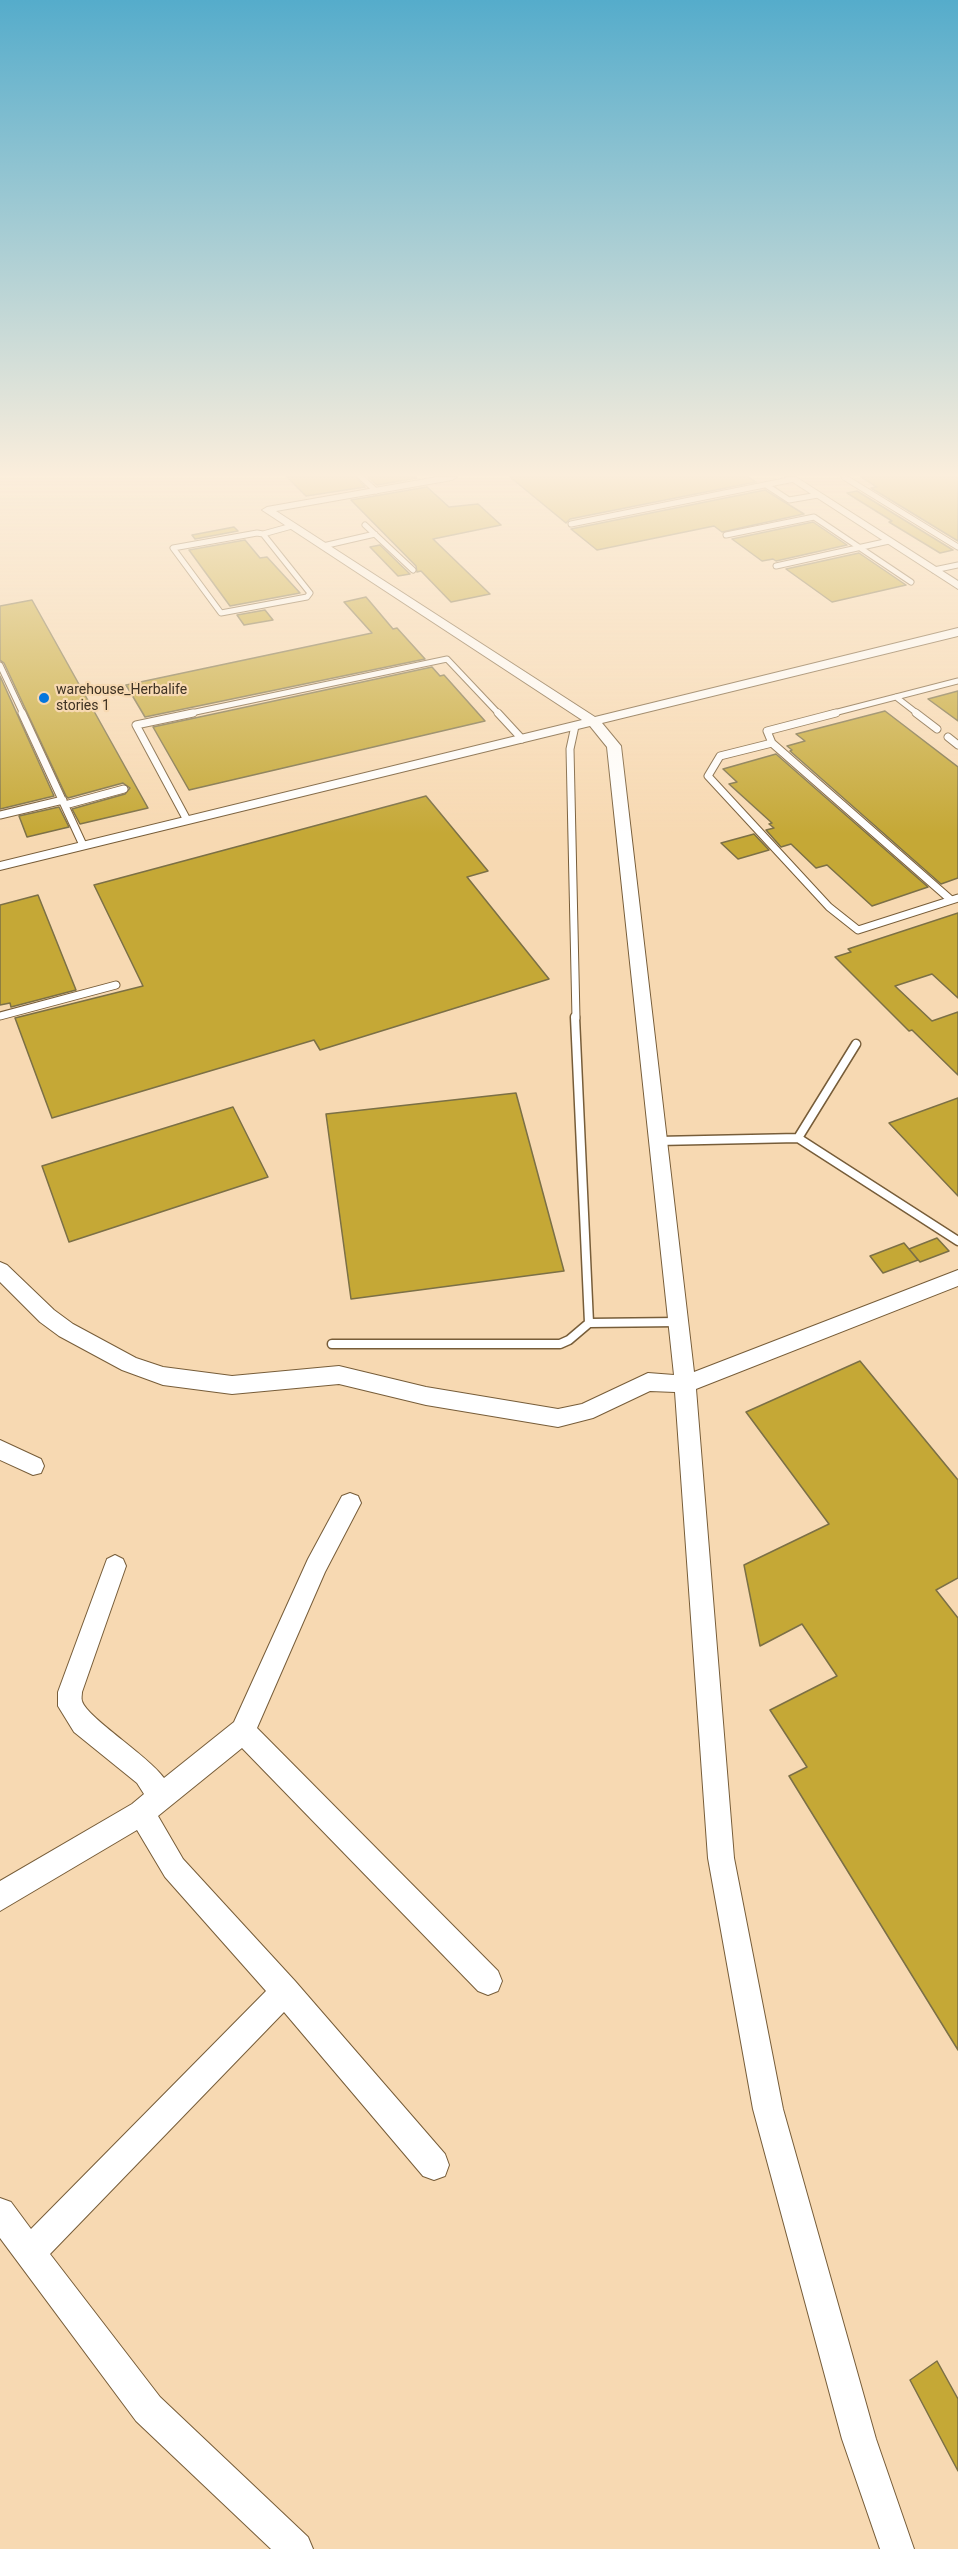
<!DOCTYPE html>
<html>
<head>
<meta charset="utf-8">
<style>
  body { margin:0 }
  canvas { display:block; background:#f7d9b2 }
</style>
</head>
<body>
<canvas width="958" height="2549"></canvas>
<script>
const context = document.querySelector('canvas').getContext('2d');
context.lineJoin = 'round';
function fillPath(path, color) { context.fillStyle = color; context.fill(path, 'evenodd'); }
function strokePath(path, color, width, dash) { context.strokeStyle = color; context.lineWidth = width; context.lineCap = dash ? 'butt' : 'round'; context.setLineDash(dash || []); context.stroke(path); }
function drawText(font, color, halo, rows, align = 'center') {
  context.font = font + ' Roboto,sans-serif'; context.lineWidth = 4.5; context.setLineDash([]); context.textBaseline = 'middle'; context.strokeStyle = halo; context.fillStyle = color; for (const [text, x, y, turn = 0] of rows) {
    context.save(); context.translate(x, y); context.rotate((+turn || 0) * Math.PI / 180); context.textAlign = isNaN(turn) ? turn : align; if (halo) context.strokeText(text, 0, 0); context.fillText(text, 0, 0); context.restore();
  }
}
const building = new Path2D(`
  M287,477H356L365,487L306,496Z
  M368,477H416L417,478L377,485Z
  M510,477H748L756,482L570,519L566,523Z
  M861,477H958V541L871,488L877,487Z
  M427,487L449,507L478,504L501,525L433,539L490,594L451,602L421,571L417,572L416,566L351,500Z
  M765,490L804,514L722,532L714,526L597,550L571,529Z
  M857,491L953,550L940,553L889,522L892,521L847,493Z
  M813,522L847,545L776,561L773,559L762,561L732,539Z
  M234,527L238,531L195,539L192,535Z
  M245,540L260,558L267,557L300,593L230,606L189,550Z
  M380,545L410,574L398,576L370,547Z
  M859,553L906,585L832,602L786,569Z
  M366,597L393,629L397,628L425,659L145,717L126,685L372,633L344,602Z
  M32,600L148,808L80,824L72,809L125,794L130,788L123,783L68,798L66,796L4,663L0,660V606Z
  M265,610L273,620L244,625L237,615Z
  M432,667L440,676L444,675L485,721L189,790L153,727Z
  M0,676L54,796L0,809Z
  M958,691V721L928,699Z
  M885,711L958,767V878L941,884L790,751L792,750L787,746L805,741L796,734Z
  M776,754L928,887L872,906L827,865L816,868L791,844L781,847L766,830L774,828L769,824L772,823L729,784L737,782L723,769Z
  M426,796L488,871L467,877L549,979L320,1050L314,1040L52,1118L15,1018L143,986L94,885Z
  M59,807L69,827L27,837L19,816Z
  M754,834L769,850L738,859L721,843Z
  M38,895L76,990L11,1007L10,1003L0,1005V905Z
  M958,913V998L932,974L895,986L932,1021L958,1012V1075L912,1030L909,1031L835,957L851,952L848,949Z
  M516,1093L564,1271L351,1299L326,1114Z
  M958,1098V1196L889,1123Z
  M233,1107L268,1177L69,1242L42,1166Z
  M937,1238L949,1251L920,1262L909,1249Z
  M904,1243L918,1260L883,1273L870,1256Z
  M860,1361L958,1480V1578L936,1590L958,1618V2050L789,1776L807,1767L770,1710L837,1676L802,1624L760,1646L744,1565L829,1524L746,1412Z
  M937,2361L958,2399V2471L910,2380Z`);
fillPath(building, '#c5a836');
strokePath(building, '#7c7046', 1.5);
const laneFar2 = new Path2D(`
  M361,477L376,491
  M844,477L958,547
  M766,485L789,500L818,495
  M571,524L794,479
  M365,525L413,570
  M257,533L263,534L310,593L307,597L221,613L173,548Z
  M263,534L292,526
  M726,535L814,517L911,582
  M323,546L375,534
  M776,566L889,541
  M934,570L958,565
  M0,665L23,714
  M896,697L918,714
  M186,714L447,659L499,714
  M830,714L958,681`);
const laneFar1 = new Path2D(`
  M22,713L83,845
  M498,713L522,739
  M836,713L767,731L772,743L720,756L708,776L829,907L858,930L958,898
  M916,713L937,729
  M575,726L570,749L576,1018
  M948,737L958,745
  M772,743L951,900
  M65,805L124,789
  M0,815L63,800
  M187,820L136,725L193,713
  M0,1016L116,985`);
const lane = new Path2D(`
  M575,1017L589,1323
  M798,1138L958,1241
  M658,1141L798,1138L856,1044
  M332,1344H560L569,1340L589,1323L678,1322`);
const street = new Path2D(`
  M437,477H457L452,480L276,511L595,717L958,628V636L602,723L621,746L694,1372L958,1270V1286L696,1389L734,1858L783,2109L876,2439L914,2549H880L842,2439L753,2109L708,1858L675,1392L650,1391L593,1418L558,1427L426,1405L339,1384L232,1394L163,1385L122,1370L59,1336L40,1322L0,1282V1262L7,1265L54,1310L73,1324L136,1358L163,1367L232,1376L339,1366L426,1387L558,1409L582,1404L648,1373L674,1375L607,747L590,726L0,870V862L582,720L262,510L267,507Z
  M785,477H796L958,581V589Z
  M0,1440L41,1459L44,1466L41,1473L33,1475L0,1460Z
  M350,1493L358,1496L361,1503L325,1572L257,1728L498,1971L502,1981L498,1991L488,1995L478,1991L242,1748L158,1816L183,1859L295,1981L445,2154L449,2165L445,2176L434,2180L423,2176L284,2012L50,2254L160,2397L308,2537L313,2549H271L136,2421L0,2238V2198L11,2202L31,2229L266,1991L165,1877L137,1830L0,1911V1881L132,1804L144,1794L137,1783L74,1732L58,1706V1692L107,1559L115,1555L123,1559L126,1566L82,1692C82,1695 81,1698 82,1701C87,1718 149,1756 164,1778L234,1722L308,1559L342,1496Z`);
strokePath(laneFar2, '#775d39', 7);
strokePath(laneFar1, '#775d39', 9);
strokePath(lane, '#775d39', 11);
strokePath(street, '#775d39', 2);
strokePath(laneFar2, '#fff', 5);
strokePath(laneFar1, '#fff', 7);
strokePath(lane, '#fff', 8);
fillPath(street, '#fff');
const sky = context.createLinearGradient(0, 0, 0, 834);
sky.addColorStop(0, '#55accb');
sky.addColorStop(0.57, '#fbeedc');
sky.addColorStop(1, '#fbeedc00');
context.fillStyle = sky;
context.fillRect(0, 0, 958, 834);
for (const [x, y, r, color] of [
  [44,698,6,"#0476dd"]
]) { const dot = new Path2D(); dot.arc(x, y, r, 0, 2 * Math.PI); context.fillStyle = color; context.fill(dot); strokePath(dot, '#f7d9b2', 2); }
drawText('14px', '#3e3223', '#f7d9b2', [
  ["warehouse_Herbalife",56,690],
  ["stories 1",56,706]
], 'left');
</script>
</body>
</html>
